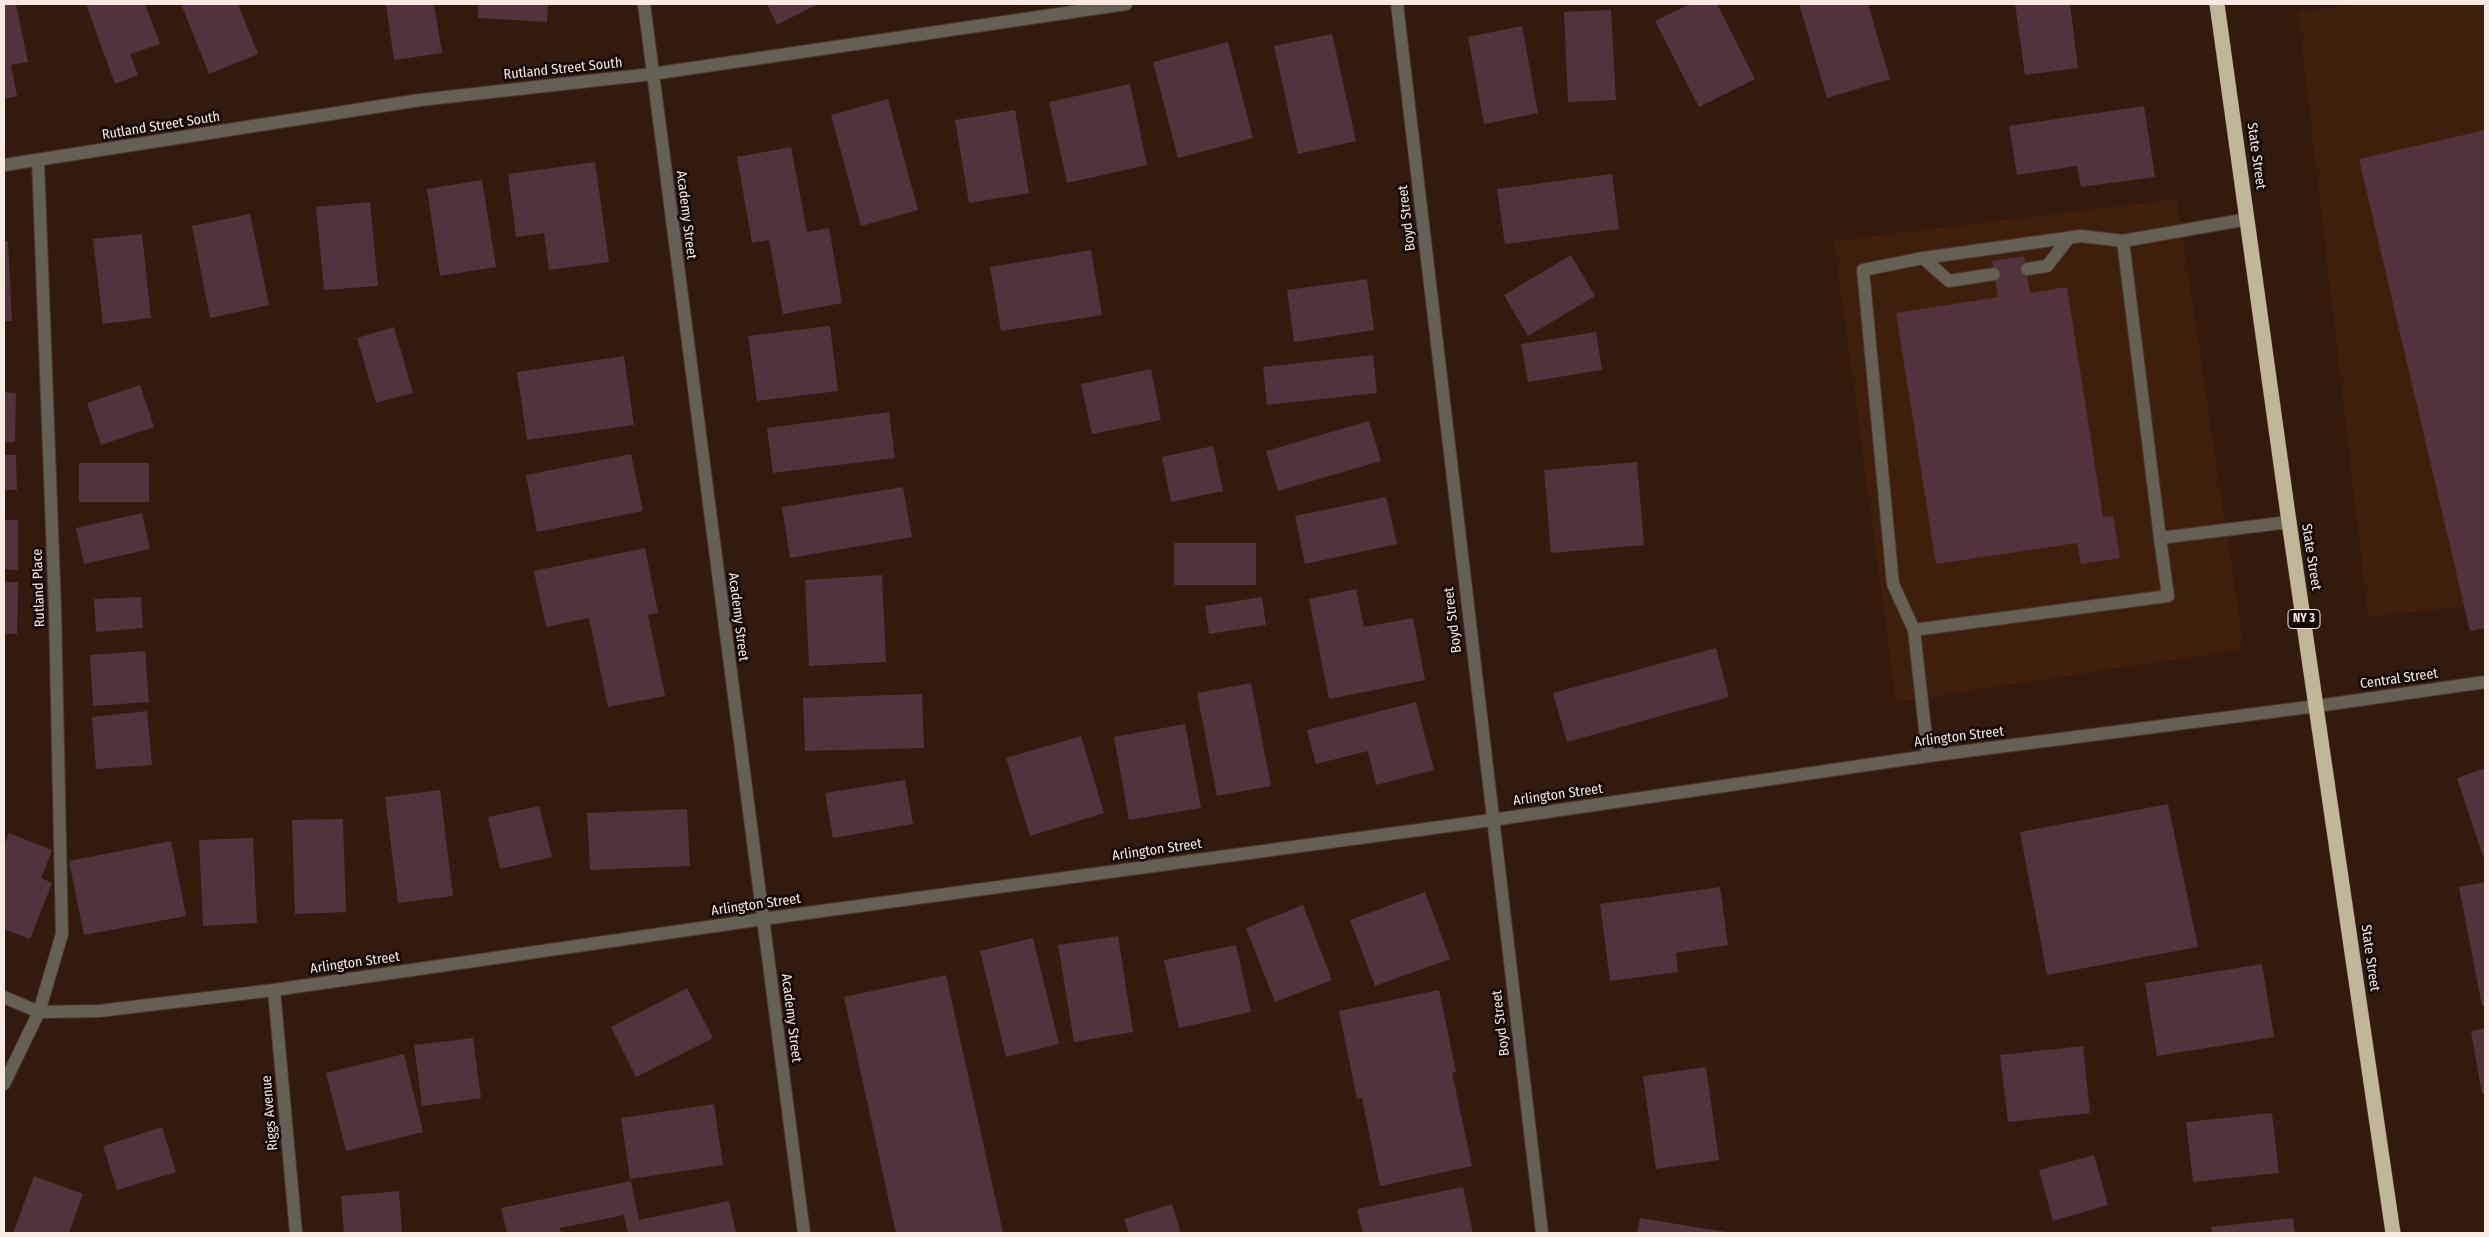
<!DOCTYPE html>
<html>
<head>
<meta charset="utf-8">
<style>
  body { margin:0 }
  #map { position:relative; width:2489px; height:1237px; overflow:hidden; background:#321b0d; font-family:"Fira Sans Condensed",sans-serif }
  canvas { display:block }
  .frame { position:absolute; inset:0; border:5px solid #fae9e0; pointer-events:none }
</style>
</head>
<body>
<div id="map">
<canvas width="2489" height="1237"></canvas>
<div class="frame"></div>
</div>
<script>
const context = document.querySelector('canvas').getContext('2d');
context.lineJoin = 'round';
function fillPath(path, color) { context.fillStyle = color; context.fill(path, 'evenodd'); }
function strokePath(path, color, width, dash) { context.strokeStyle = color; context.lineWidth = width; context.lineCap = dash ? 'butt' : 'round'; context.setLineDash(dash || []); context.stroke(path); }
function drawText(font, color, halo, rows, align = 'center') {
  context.font = font + ' "Fira Sans Condensed",sans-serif'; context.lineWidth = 5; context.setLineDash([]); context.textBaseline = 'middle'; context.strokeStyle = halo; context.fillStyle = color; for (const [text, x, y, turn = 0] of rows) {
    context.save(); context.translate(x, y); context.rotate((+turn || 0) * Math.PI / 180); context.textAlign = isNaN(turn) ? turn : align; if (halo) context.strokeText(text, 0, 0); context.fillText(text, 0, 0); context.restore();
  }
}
fillPath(new Path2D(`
  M2362,4H2485V604L2368,617L2298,11Z
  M2177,199L2244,649L1896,702L1834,241Z`), '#3d1f0c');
fillPath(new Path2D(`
  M4,4H16L28,62L11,65L17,96L4,99Z
  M86,4H145L160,44L130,54L138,75L115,84Z
  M181,4H238L258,54L209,74Z
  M386,4H434L442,53L394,60Z
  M478,4H548L547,22L478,18Z
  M767,4H818L777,25Z
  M1690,4H1717L1755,79L1699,107L1655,21Z
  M1799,4H1868L1890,79L1827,98Z
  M2015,4H2070L2078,68L2025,75Z
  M1611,10L1616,100L1568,102L1564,12Z
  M1522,26L1538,113L1484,124L1468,37Z
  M1332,34L1356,141L1298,154L1274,46Z
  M1228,42L1253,138L1178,158L1153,62Z
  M1130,84L1147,165L1067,183L1049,102Z
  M888,99L918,210L861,226L831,115Z
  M2144,106L2155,177L2081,187L2077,166L2017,175L2009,126Z
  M1015,110L1029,193L969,203L955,120Z
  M2485,130V628L2470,631L2359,159Z
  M791,147L807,232L829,228L842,303L783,314L769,240L752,243L737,157Z
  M595,162L609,262L549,270L544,233L516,237L508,174Z
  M1612,174L1619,229L1505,244L1497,189Z
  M482,180L496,267L440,276L427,189Z
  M370,202L378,286L324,290L316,207Z
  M250,214L269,305L210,318L192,226Z
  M142,234L151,318L103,324L93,239Z
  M4,241H8L12,321H4Z
  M1091,250L1102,315L1001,331L990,267Z
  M1571,255L1595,296L1528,336L1504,295Z
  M2024,256L2030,293L2067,287L2103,517L2113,516L2120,558L2081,564L2077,543L1936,564L1896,313L1998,297L1992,261Z
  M1367,279L1374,330L1294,342L1287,290Z
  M830,326L838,391L757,401L748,336Z
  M394,327L413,393L376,403L357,338Z
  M1596,332L1602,370L1528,382L1521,344Z
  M1373,355L1377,393L1267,405L1263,367Z
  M624,356L634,425L527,440L517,372Z
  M1151,369L1161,420L1092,434L1081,384Z
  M140,385L154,427L101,445L87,403Z
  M4,392L16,393L15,442H4Z
  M889,412L895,458L773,473L767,428Z
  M1369,421L1381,461L1278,491L1266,451Z
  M1213,446L1223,491L1171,502L1162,457Z
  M631,454L643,511L537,532L526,475Z
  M4,455H16L17,490H4Z
  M1637,462L1644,545L1551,553L1544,470Z
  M79,463H149V502H79Z
  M903,487L912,537L790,558L782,507Z
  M1386,497L1397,544L1305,564L1295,516Z
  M142,513L150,549L84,564L76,528Z
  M4,520H18V570L4,569Z
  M1174,543H1256V585H1174Z
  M645,548L658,613L648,615L665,696L608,707L589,618L546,627L534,571Z
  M882,575L886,662L809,666L805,580Z
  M4,582H18L17,634H4Z
  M1356,589L1364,627L1413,618L1425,680L1329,699L1309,599Z
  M141,597L143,628L96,632L94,599Z
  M1262,597L1266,625L1209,634L1205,606Z
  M1716,648L1729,697L1567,742L1553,693Z
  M145,651L149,702L93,706L90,655Z
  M1251,683L1271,786L1217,796L1197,693Z
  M922,694L924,748L805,751L803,698Z
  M1416,702L1434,770L1376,785L1368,751L1316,764L1307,730Z
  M147,711L152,765L96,769L92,717Z
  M1185,724L1201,808L1129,820L1114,737Z
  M1081,736L1104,813L1030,836L1006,758Z
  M2485,768V862L2457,778Z
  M905,780L913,824L833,838L825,793Z
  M440,790L453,896L398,903L385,797Z
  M2168,804L2198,947L2047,975L2020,832Z
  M539,806L552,857L500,869L488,817Z
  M687,809L690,866L590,870L587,813Z
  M343,819L346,912L295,914L292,820Z
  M9,833L52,850L41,878L52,883L30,939L4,929V846Z
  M253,838L257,923L203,926L199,840Z
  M171,841L186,916L84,935L69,861Z
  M2485,882V1006H2482L2459,887Z
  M1720,887L1728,945L1676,953L1678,972L1610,981L1600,904Z
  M1425,892L1450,959L1375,986L1350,920Z
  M1303,905L1332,980L1275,1002L1246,928Z
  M1118,936L1133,1032L1074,1042L1058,945Z
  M1033,938L1059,1044L1006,1057L980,951Z
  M1236,945L1251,1012L1179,1028L1164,960Z
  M2262,964L2274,1037L2157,1056L2145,983Z
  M946,975L1003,1233H896L844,997Z
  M687,988L713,1038L636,1077L611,1027Z
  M1439,990L1456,1072L1452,1073L1472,1166L1380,1186L1362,1098L1357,1099L1339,1011Z
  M2485,1028V1094H2482L2471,1031Z
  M473,1038L481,1098L422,1106L414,1045Z
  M2083,1046L2090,1113L2008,1122L2000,1055Z
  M404,1054L423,1132L346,1151L326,1073Z
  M1706,1067L1719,1160L1656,1169L1643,1076Z
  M714,1104L723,1165L630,1179L621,1118Z
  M2272,1113L2279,1173L2193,1182L2186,1122Z
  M162,1127L176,1172L117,1190L103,1146Z
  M2094,1155L2108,1205L2053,1221L2039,1170Z
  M34,1176L83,1194L69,1233H13Z
  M631,1181L639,1220L729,1201L736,1233H628L624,1215L560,1228L561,1233H507L501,1208Z
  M1463,1187L1473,1233H1363L1357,1209Z
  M399,1191L402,1233H344L341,1196Z
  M1172,1204L1181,1233H1129L1124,1219Z
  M1640,1218L1726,1232V1233H1637Z
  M2293,1218L2295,1233H2212L2211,1227Z`), '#50333c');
const lane = new Path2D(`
  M2248,219L2123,241L2160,538L2289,522
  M1923,258L1949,281L1994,274
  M2027,269L2047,266L2069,238
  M1914,630L1893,584L1863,270L1923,258L2081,236L2123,241
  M1928,756L1914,630L2168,596L2160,538`);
const street = new Path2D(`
  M644,4L804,1233
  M1397,4L1542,1233
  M4,165L420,100L652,74L1126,4
  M274,990L296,1233
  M4,997L39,1012L99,1011L274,990L763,919L1492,820L1928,756L2317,706L2485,682
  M4,1084L39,1012L62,934L55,609L38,161`);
const highway = new Path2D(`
  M2217,4L2289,522L2393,1233`);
strokePath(lane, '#4e382b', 14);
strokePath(street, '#4e382b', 14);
strokePath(highway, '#4e382b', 16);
strokePath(lane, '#646053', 12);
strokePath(street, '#646053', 12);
strokePath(highway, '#c1b697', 15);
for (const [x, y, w] of [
  [2304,619,32]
]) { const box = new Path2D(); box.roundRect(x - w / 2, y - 9.5, w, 19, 4); context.fillStyle = '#130904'; context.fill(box); strokePath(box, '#fae9e0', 1); }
drawText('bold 12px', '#fae9e0', null, [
  ["NY 3",2304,619]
]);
drawText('14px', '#fae9e0', '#130904', [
  ["Rutland Street South",563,69,-6],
  ["Rutland Street South",161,126,-9],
  ["State Street",2256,156,82],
  ["Academy Street",686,215,83],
  ["Boyd Street",1407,218,-97],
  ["State Street",2311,557,81],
  ["Rutland Place",39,588,-92],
  ["Academy Street",738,617,83],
  ["Boyd Street",1453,620,-97],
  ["Central Street",2399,679,-8],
  ["Arlington Street",1959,737,-7],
  ["Arlington Street",1558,795,-8],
  ["Arlington Street",1157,850,-8],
  ["Arlington Street",756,905,-8],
  ["State Street",2370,958,82],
  ["Arlington Street",355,963,-8],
  ["Academy Street",791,1018,83],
  ["Boyd Street",1501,1023,-97],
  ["Riggs Avenue",270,1113,-95]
]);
</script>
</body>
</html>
